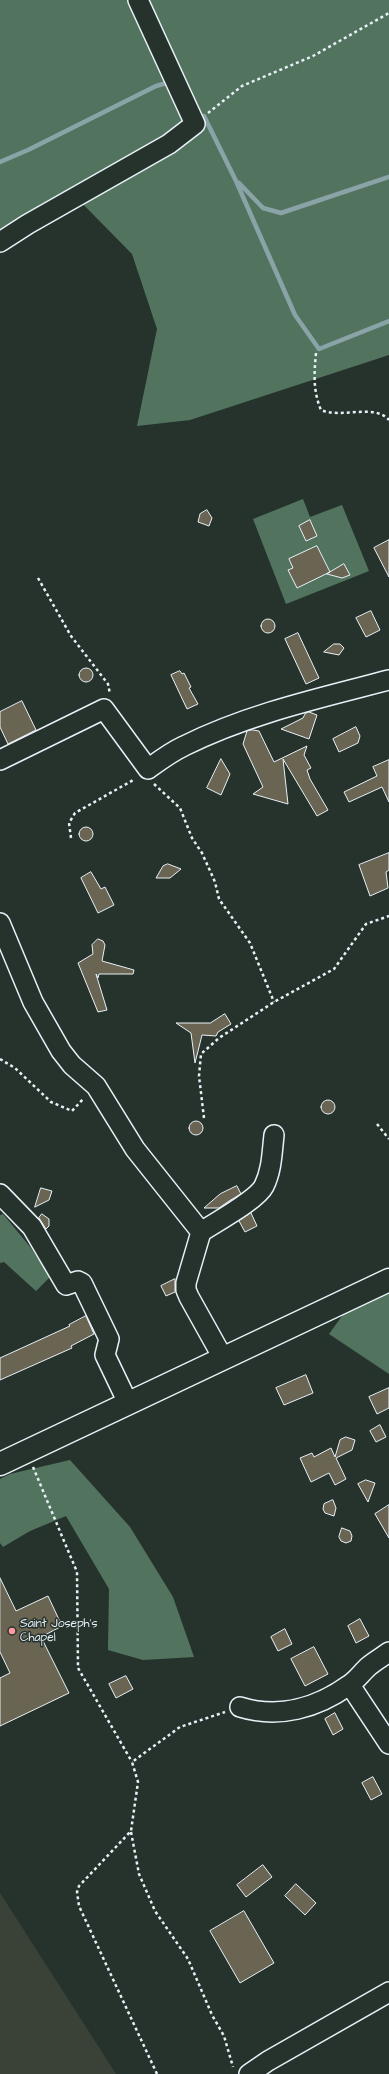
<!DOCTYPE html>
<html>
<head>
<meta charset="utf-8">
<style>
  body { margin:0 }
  canvas { display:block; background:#26332d }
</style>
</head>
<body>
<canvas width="389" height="2074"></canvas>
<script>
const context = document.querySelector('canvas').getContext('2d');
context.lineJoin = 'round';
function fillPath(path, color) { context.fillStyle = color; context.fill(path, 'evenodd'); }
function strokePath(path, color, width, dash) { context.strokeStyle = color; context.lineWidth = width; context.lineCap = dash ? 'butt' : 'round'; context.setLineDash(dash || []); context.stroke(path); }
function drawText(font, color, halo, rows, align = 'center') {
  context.font = font + ' "Architects Daughter",sans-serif'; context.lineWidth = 3; context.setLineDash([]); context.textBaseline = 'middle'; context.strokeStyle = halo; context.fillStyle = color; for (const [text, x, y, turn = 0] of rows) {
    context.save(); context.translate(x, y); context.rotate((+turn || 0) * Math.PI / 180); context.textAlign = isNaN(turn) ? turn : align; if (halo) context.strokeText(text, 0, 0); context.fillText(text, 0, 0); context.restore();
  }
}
fillPath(new Path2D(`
  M0,1893L116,2074H0Z`), '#3a4238');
fillPath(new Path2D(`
  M0,0H389V355L190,420L137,426L157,329L132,254L69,190L0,236Z
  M303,499L310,517L342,505L369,571L286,604L253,519Z
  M3,1214L31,1248L50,1277L36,1291L4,1262L0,1263V1215Z
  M389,1287V1374L329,1334L350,1305Z
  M70,1460L130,1527L173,1597L194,1657L143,1660L108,1650L109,1589L66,1516L30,1531L3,1547L0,1543V1479L10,1474Z`), '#52745f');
strokePath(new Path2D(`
  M197,117L204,116L236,181L295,315L319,349L389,321
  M0,162L28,150L156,86L170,82
  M239,183L263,208L281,213L389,177`), '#8aa3a7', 4.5);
const building = new Path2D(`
  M207,510L212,518L209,526L198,522L200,514Z
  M310,520L317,536L306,541L299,526Z
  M389,540V577L374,548Z
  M317,546L330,572L297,588L288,570L293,568L289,559Z
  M344,564L350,575L342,578L327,574Z
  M371,611L380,630L366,637L356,618Z
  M261 626a7 7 0 1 1 14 0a7 7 0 1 1-14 0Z
  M298,633L319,678L306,684L285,639Z
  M334,644H340L344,648L339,655L324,652Z
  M79 675a7 7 0 1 1 14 0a7 7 0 1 1-14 0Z
  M180,671L182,674L184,673L191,687L189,688L198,704L187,709L171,675Z
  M22,701L36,730L8,744L0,727V712Z
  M309,712L317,715L309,739L281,729L303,718L305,714Z
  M356,727L360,736L358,743L339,752L333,739Z
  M253,730L259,731L274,762L307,746L304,755L311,768L307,770L310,779L328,810L317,816L283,759L288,804L253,794L263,787L243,744L247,731Z
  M221,759L230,774L221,795L207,788Z
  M389,760V802L382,787L349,802L344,792L377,776L373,767Z
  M79 834a7 7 0 1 1 14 0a7 7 0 1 1-14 0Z
  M389,853V870L386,872L388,888L370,896L359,865Z
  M168,864L181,869L170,878H156L163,866Z
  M91,872L101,889L105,887L114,905L98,913L81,878Z
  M98,939L103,941L105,945L102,961L134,970L133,974H99L98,978L96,974L107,1010L98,1012L78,963L93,954L92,945Z
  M225,1014L231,1024L218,1032L216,1036L202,1035L195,1063L191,1033L176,1023H210Z
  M321 1107a7 7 0 1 1 14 0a7 7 0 1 1-14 0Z
  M189 1128a7 7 0 1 1 14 0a7 7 0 1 1-14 0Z
  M237,1186L241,1194L229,1201L219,1208H204L220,1194Z
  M41,1188L52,1191L49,1200L35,1207Z
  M251,1213L257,1226L245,1232L239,1221Z
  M42,1214L49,1219V1226L46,1229L39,1218Z
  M175,1279V1292L166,1296L161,1286Z
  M86,1316L94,1334L71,1346L72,1348L0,1380V1358L70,1326L69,1325Z
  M306,1375L313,1393L284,1405L276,1388Z
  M389,1388V1408L377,1414L369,1397Z
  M380,1425L386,1437L376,1442L370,1431Z
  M346,1437L355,1440L352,1450L336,1458L346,1479L335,1485L329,1473L311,1482L300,1458L312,1453L314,1457L331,1448L335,1457L340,1440Z
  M366,1480L375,1483L368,1502L358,1484Z
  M333,1500L336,1508L334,1516L325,1513L323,1509L324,1504Z
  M389,1505V1538L375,1514Z
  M342,1528L350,1531L352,1536L351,1541L346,1543L341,1541L339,1537Z
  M0,1578L16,1611L48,1596L62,1626L41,1637L69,1693L0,1726V1678L10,1673L0,1652Z
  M360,1619L369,1636L356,1643L348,1626Z
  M285,1629L292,1644L278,1651L271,1637Z
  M314,1647L328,1674L305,1686L291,1659Z
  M126,1676L133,1689L116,1698L109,1684Z
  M335,1713L343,1729L333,1735L325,1719Z
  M373,1777L382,1794L371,1800L362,1783Z
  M263,1865L272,1877L246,1897L237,1885Z
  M296,1884L316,1903L305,1915L285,1896Z
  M244,1911L274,1963L240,1983L210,1931Z`);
fillPath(building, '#6a6452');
strokePath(building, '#e8f1f8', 1);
const minor = new Path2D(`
  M0,242L28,224L169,144L195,124L138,0
  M0,760L104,709L148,769C159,761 171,752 184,746C248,714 320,698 389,680
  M0,923L33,1002L61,1051L72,1065L96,1086L135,1149L201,1232
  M0,1194L32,1227L66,1285L78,1281L82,1283L109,1339L105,1355L128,1403
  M223,1358L189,1297L186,1290V1283L201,1232C216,1222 257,1200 264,1186C272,1170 272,1152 274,1135
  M350,1685L389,1744
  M240,1707C279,1719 317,1708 349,1685C357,1680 362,1672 369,1666C375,1661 382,1657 389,1652
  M249,2074L268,2061L389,1992`);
const tertiary = new Path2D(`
  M0,1464L389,1280`);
strokePath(minor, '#e8f1f8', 22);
strokePath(tertiary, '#e8f1f8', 25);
strokePath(new Path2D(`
  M208,113L242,86L313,56L389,13
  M316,353C314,374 313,391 321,410C342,419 374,403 389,420
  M38,578L71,636L108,684L110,694
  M154,784L180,808L192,838L202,853L215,882L219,899L250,943L274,1002
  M71,838L69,823L75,813L135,779
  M0,1059L15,1068L51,1102L72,1111L84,1098
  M204,1118L199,1076L201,1054L219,1038L274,1002L334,969L366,924L389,916
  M377,1124L389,1139
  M33,1467L77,1572L78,1668L132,1762
  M131,1832L139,1874L155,1911L188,1959L212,2015L224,2036L233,2067
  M157,2074L79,1906L77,1892L79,1886L131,1831L138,1782L132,1762L180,1727L225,1712`), '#e8f1f8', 2.5, [3, 3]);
strokePath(minor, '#26332d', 19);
strokePath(tertiary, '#26332d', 22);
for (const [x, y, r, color] of [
  [12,1631,4,"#ff9aa2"]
]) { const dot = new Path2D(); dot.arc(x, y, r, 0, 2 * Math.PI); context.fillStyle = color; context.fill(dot); strokePath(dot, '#26332d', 1.5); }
drawText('12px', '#e8f1f8', '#26332d', [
  ["Saint Joseph's",20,1624],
  ["Chapel",20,1638]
], 'left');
</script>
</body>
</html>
